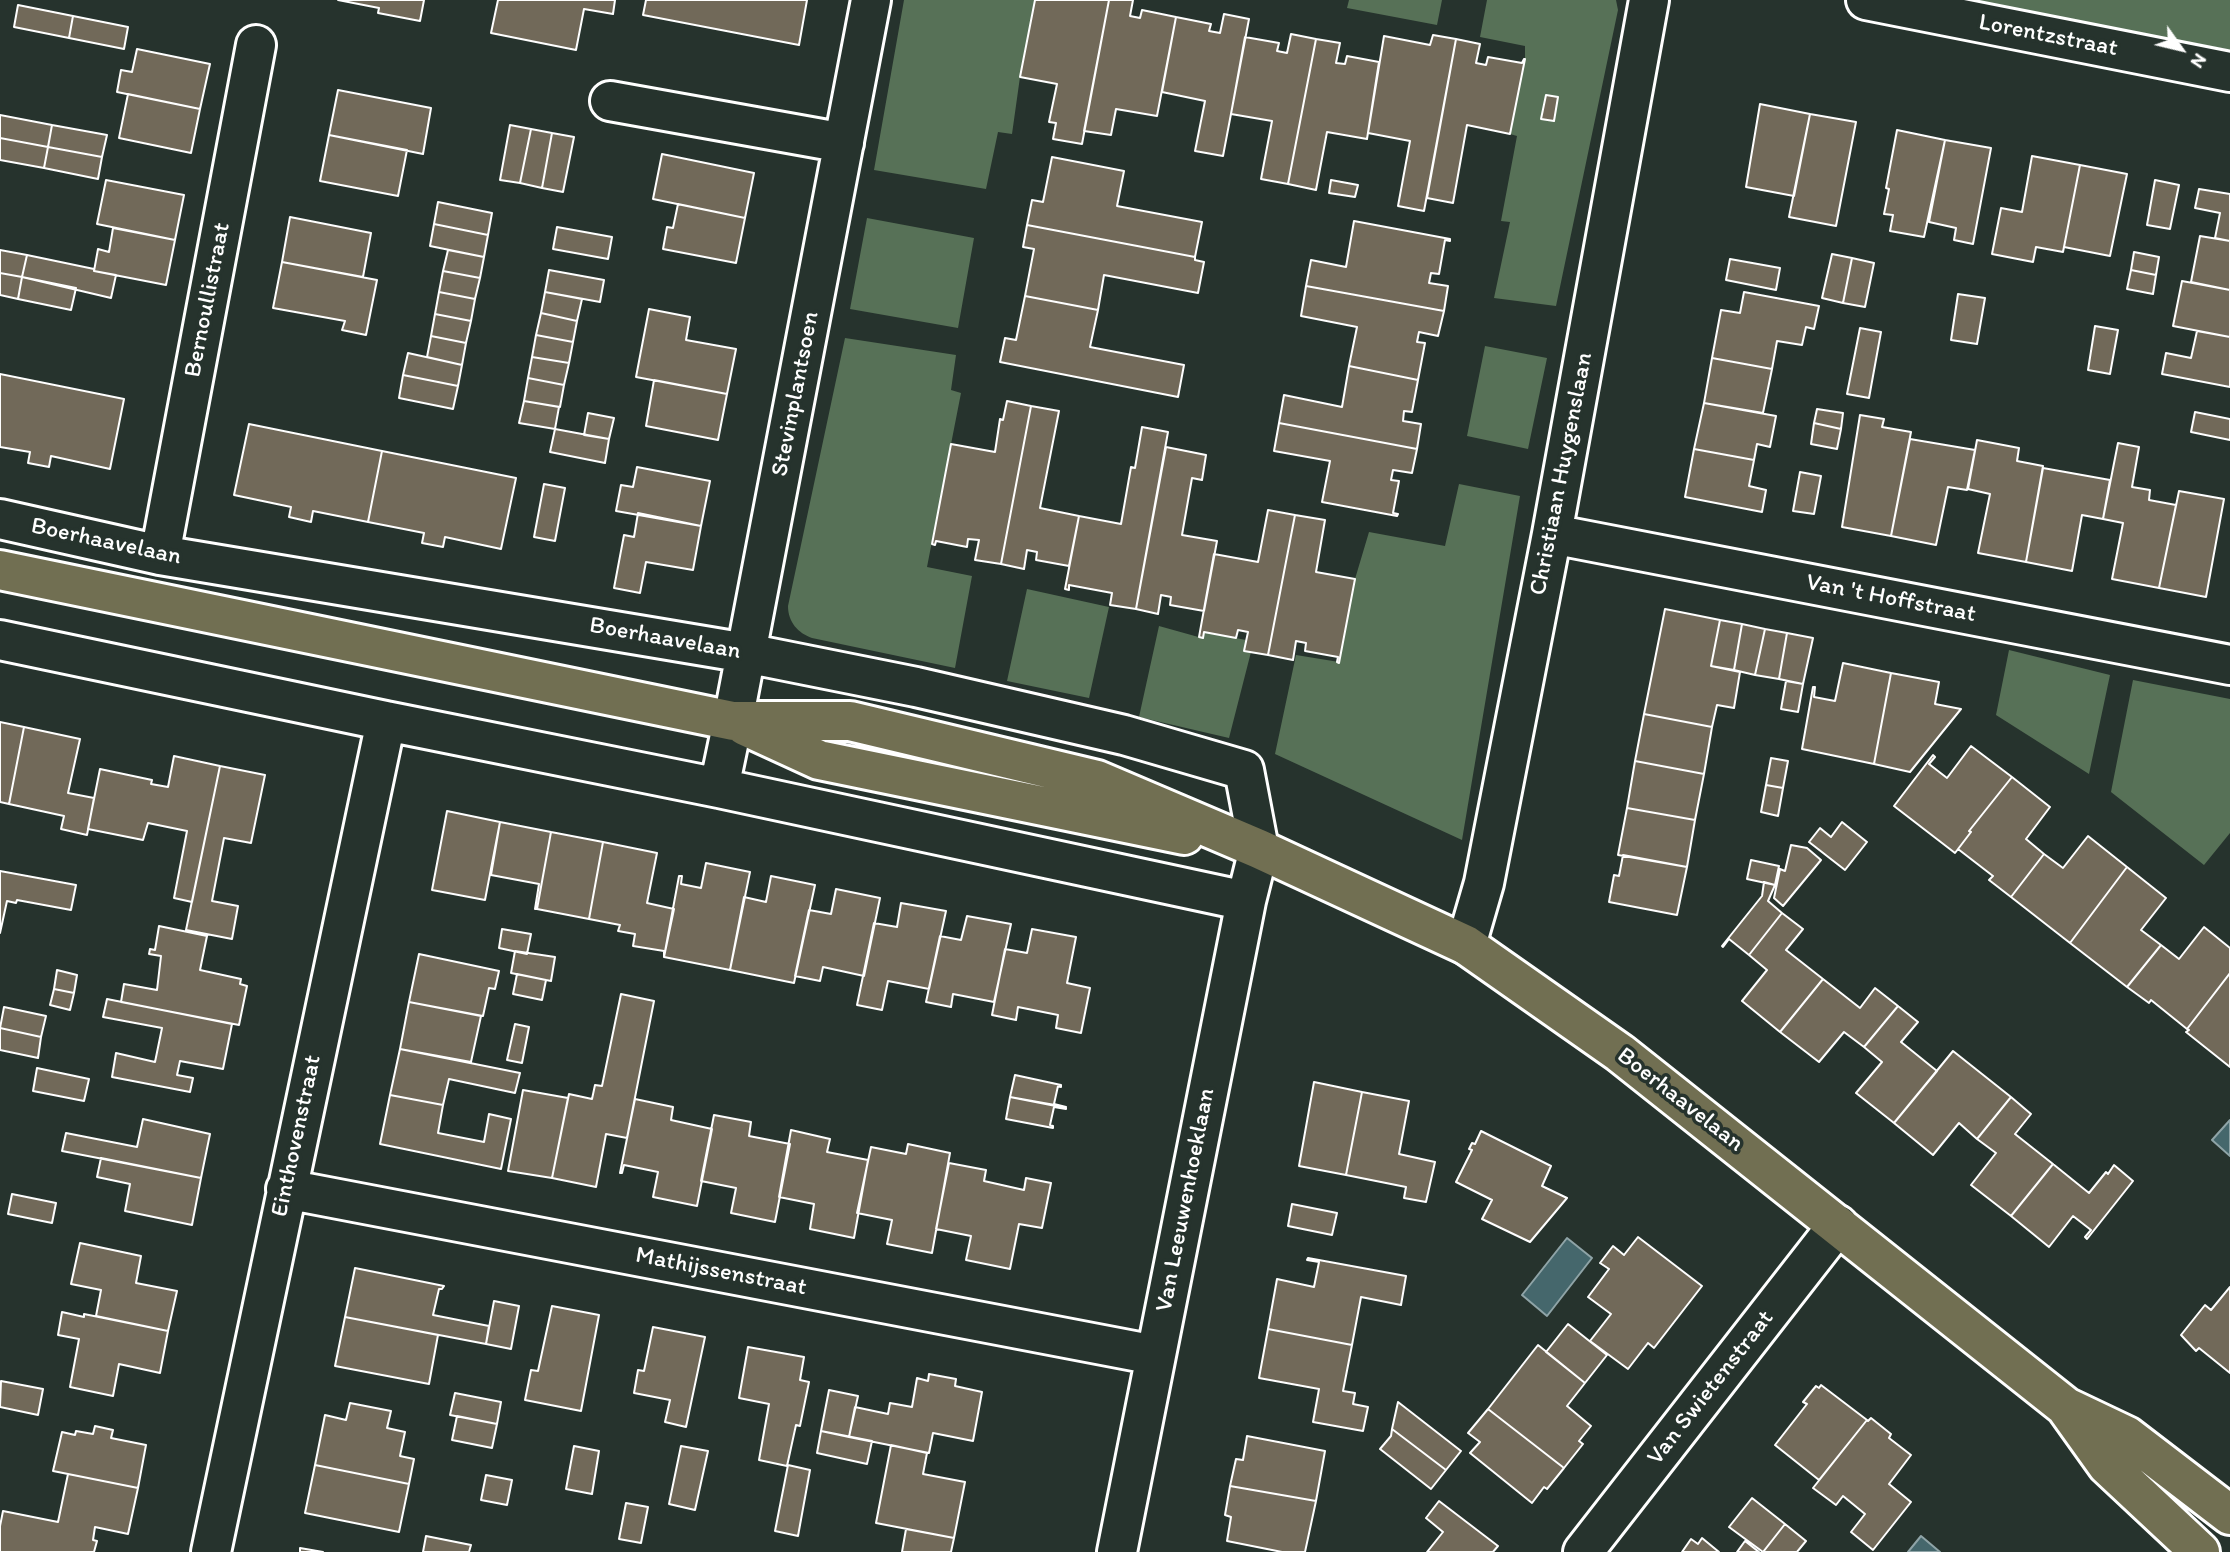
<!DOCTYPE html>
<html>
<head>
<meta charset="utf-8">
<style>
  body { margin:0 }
  #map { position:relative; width:2230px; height:1552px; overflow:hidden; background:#26332d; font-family:Itim,sans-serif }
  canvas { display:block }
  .north { position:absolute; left:2146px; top:14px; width:70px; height:70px; -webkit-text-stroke:5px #26332d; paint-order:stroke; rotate:124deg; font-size:19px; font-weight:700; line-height:28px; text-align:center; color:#fff }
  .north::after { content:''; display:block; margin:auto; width:24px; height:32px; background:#fff; clip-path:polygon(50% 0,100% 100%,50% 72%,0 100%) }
</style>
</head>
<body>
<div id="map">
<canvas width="2230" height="1552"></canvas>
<div class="north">N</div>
</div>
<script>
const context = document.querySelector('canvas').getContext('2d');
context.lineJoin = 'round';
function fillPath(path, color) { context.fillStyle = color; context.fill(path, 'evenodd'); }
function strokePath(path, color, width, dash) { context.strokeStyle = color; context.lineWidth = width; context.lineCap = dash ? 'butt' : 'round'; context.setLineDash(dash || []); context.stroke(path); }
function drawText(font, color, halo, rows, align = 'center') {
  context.font = font + ' Itim,sans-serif'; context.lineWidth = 7; context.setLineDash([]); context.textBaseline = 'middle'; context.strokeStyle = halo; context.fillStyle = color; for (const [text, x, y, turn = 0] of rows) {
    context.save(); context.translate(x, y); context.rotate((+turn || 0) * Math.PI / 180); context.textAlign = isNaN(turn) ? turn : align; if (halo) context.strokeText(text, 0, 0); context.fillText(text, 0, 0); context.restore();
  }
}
fillPath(new Path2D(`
  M904,0H1035L1020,77L1012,134L998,132L986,189L874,170Z
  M1349,0H1442L1437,25L1347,8Z
  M1487,0H1616L1618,10L1556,306L1494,298L1510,222L1501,221L1517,136L1510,134L1525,59V46L1480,37Z
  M1970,0H2230V50Z
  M867,218L974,238L958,328L850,309Z
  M845,338L956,355L951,390L961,393L927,567L972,576L955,668L812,638C798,633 788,622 788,606Z
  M1485,346L1547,358L1528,449L1467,436Z
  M1459,484L1520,496L1462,840L1275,754L1296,655L1339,662L1355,579L1369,532L1445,546Z
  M1027,589L1109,607L1089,698L1007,681Z
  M1159,626L1202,638L1204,632L1246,640L1244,651L1251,652L1229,738L1139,717Z
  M2009,650L2110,675L2089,774L1996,715Z
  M2133,680L2230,699V833L2204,865L2111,792Z`), '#577157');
const water = new Path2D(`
  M2230,1120V1156L2212,1140Z
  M1567,1238L1592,1258L1547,1316L1522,1295Z
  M1921,1536L1940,1552H1908Z`);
fillPath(water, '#45676c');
strokePath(water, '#8fa4a7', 2);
const building = new Path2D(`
  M338,0H424L420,21L378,13L379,8Z
  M498,0H615L613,14L584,9L576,50L491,33Z
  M646,0H807L799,45L643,15Z
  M1035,0H1109L1082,144L1053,139L1056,123L1049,122L1057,84L1020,77Z
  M1109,0H1133L1130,16L1140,18L1142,10L1176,17L1157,116L1116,109L1111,135L1084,131Z
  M18,5L73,16L69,38L14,27Z
  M1224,14L1249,19L1223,156L1195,151L1205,101L1162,92L1176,17L1211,24L1209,31L1220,33Z
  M73,16L128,27L124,49L69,38Z
  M1291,34L1316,39L1288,184L1261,179L1272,121L1231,114L1245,37L1279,43L1277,51L1287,53Z
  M1433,35L1456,39L1424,211L1398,206L1410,141L1368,133L1384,36L1430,45Z
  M1316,39L1340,43L1336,63L1345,64L1347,56L1379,62L1367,139L1327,132L1316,190L1288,184Z
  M1456,39L1480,44L1476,63L1486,65L1488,57L1522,63L1524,59H1525L1510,134L1467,125L1453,203L1427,198Z
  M137,49L210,64L200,109L117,92L121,70L132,72Z
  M338,90L431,108L423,154L329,135Z
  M128,94L200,109L191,153L119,138Z
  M1546,95L1558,97L1554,121L1541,119Z
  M1760,104L1810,114L1794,196L1746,187Z
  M1810,114L1856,122L1836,226L1789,217Z
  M0,115L52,125L48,147L0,138Z
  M52,125L107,135L102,157L48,147Z
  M510,125L531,129L520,183L500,180Z
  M531,129L552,133L542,188L520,183Z
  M1897,130L1945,140L1924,237L1890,231L1893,215L1884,214L1889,189L1886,188Z
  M552,133L574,137L563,192L542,188Z
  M329,135L407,150L398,196L320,181Z
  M0,138L48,147L44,168L0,160Z
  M1945,140L1991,148L1973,244L1954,240L1956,228L1929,222Z
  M48,147L102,157L98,179L44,168Z
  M662,154L754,173L745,218L653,199Z
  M2032,156L2080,165L2063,252L2036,247L2033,262L1992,254L2001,208L2022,212Z
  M1052,157L1124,171L1117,206L1202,222L1195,257L1027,225L1032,200L1043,202Z
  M2080,165L2127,174L2110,256L2064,247Z
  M106,180L184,195L175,240L97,224Z
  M1331,180L1358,185L1355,197L1329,193Z
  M2155,180L2179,185L2170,229L2147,225Z
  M2199,189L2230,194V241L2215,238L2220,213L2195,208Z
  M438,202L492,213L488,235L434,224Z
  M678,204L745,218L736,263L663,249L667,227L673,228Z
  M290,217L371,233L363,277L282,262Z
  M1354,221L1450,239V241L1445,240L1439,274L1431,273L1429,283L1448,286L1444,311L1306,286L1311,260L1346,267Z
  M434,224L488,235L484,257L430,246Z
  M1027,225L1195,257V260L1204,262L1198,293L1104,275L1098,310L1025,296L1034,249L1023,247Z
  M557,227L612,237L608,259L553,249Z
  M113,228L175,240L166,285L94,271L98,249L109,252Z
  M2200,236L2230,241V290L2191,282Z
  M0,250L27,255L22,277L0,273Z
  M448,250L484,257L480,278L443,271Z
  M2134,252L2159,257L2156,275L2131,270Z
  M1832,254L1852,258L1843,303L1822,298Z
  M27,255L94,269V271L116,275L111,298L22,277Z
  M1852,258L1874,263L1865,307L1843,303Z
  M1730,259L1780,268L1776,290L1726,280Z
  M282,262L377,280L366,335L342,330L345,321L273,308Z
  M549,270L604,280L600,302L545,292Z
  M2131,270L2156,275L2153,294L2127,289Z
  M443,271L480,278L475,299L439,292Z
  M0,273L22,277L18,299L0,295Z
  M22,277L76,288L71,310L18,299Z
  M2182,281L2230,290V337L2173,326Z
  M1306,286L1444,311L1438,336L1419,332L1417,342L1425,343L1418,380L1349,366L1357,327L1301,316Z
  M439,292L475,299L471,321L435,314Z
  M545,292L582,299L577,321L541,313Z
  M1744,292L1819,306L1814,329L1806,327L1802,345L1777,341L1772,369L1712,358L1721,310L1740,313Z
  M1958,294L1985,298L1977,344L1951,340Z
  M1025,296L1098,310L1090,347L1184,365L1178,397L1000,362L1005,338L1016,340Z
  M649,309L690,317L686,340L736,349L727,394L636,377Z
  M541,313L577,321L573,342L536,335Z
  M435,314L471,321L466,343L431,336Z
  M2095,326L2118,330L2110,374L2088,370Z
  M1860,328L1881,332L1869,398L1847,394Z
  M2197,331L2230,337V387L2162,374L2166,353L2191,358Z
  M536,335L573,342L569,363L532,357Z
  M431,336L466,343L462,365L427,357Z
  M408,353L462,365L458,386L403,375Z
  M532,357L569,363L564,385L528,378Z
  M1712,358L1772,369L1763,413L1704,403Z
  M1349,366L1418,380L1412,412L1404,411L1403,421L1421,424L1417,449L1279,423L1284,395L1342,407Z
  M0,374L124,399L110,469L51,456L49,467L28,463L30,452L0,447Z
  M403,375L458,386L453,409L399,398Z
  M528,378L564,385L560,407L524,401Z
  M654,380L727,394L718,440L646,426Z
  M524,401L559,407L555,429L519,423Z
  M1007,401L1031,406L1001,564L975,560L979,540L968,539L967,547L936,541L935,545L932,544L951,444L995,452L1000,419L1003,420Z
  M1704,403L1776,416L1770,447L1757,444L1754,460L1694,449Z
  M1031,406L1059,411L1040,508L1079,516L1069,566L1036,560L1037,552L1027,550L1024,569L1001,564Z
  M1817,409L1843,413L1841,429L1814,423Z
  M2195,412L2230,419V440L2191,432Z
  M588,413L614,418L609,439L584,435Z
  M1860,415L1884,419L1882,427L1911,432L1891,536L1842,527Z
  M1279,423L1417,449L1412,473L1393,470L1391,480L1399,481L1393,513L1398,514L1397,516L1322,502L1330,461L1274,451Z
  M1814,423L1841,429L1837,449L1811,444Z
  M249,424L382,451L368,522L313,511L311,522L289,517L291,507L234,495Z
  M1142,427L1168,432L1136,609L1110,605L1112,593L1069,585V590L1065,589L1079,516L1121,524L1131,467L1135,468Z
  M555,429L609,439L605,463L550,452Z
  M1910,439L1975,450L1967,490L1948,487L1936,545L1891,536Z
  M1977,440L2019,448L2017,461L2043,466L2026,562L1978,553L1990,494L1968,489Z
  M2118,443L2139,447L2132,487L2150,490L2149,500L2176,505L2159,588L2112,579L2123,523L2103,519Z
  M1166,447L1206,455L1202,480L1192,478L1182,535L1217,541L1204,611L1170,605L1171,597L1161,595L1158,614L1136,609Z
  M1694,449L1754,460L1749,486L1766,490L1762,512L1685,497Z
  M382,451L516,478L501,549L445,537L443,547L422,543L424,533L368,522Z
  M637,467L710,481L701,526L616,511L621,485L633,487Z
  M2043,468L2110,480L2103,519L2082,515L2072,571L2026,562Z
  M1800,472L1821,476L1814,514L1793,511Z
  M544,484L565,488L555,541L534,537Z
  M2179,491L2224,499L2206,597L2159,588Z
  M1268,510L1295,515L1268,655L1244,651L1248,632L1238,630L1236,638L1204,632L1203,638L1199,637L1214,554L1258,562Z
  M638,513L701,526L693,570L646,562L640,593L614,588L624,535L634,537Z
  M1295,515L1325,520L1316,572L1355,579L1339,663L1337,662L1338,657L1305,651L1306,643L1296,641L1293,660L1268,655Z
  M1665,609L1720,620L1711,666L1740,672L1734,708L1717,705L1712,727L1644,714Z
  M1720,620L1742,624L1734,670L1711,666Z
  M1742,624L1765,629L1755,675L1734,670Z
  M1765,629L1787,633L1779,679L1755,675Z
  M1787,633L1813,638L1803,684L1779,679Z
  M1843,663L1891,673L1874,764L1802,749L1813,687H1815L1814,697L1835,701Z
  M1891,673L1939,682L1935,704L1961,709L1910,772L1874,764Z
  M1786,681L1803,684L1798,712L1781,709Z
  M1644,714L1712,727L1704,774L1635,761Z
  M0,722L24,727L9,804L0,802Z
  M24,727L80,739L68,793L94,798L87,835L61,829L64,816L9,804Z
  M1971,746L2012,777L1969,831L1971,832L1955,853L1894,806L1933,755L1935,757L1929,764L1947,778Z
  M174,756L220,766L192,902L174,898L187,831L148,823L143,840L88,829L100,769L152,780L151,784L168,787Z
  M1771,758L1788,761L1783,788L1766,785Z
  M1635,761L1704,774L1695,820L1627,808Z
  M220,766L265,775L251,843L224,838L212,901L238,906L232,939L186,930Z
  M2012,777L2050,807L2026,839L2044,854L2011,897L1989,880L1993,876L1958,849L1971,832L1969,831Z
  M1766,785L1783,788L1778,816L1761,812Z
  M1627,808L1695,820L1687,867L1618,855Z
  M447,811L500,822L485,900L432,890Z
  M500,822L551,832L537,909H535L539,884L491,875Z
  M1842,822L1867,842L1845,870L1809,842L1820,828L1831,837Z
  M551,832L603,842L589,919L537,909Z
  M2088,836L2127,867L2070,943L2011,897L2044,854L2063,868Z
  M603,842L657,853L647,903L674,909L664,957V951L633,946L635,934L618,931L620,925L589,919Z
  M1791,845L1807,848L1821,860L1783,906L1774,898L1780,869L1785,871Z
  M1623,855L1687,867L1677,915L1609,902L1614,875L1619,876Z
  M1751,860L1779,866L1775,885L1747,879Z
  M706,863L750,872L730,970L664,957L679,876H682L681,884L701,888Z
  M2127,867L2166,898L2141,930L2161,945L2127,987L2070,943Z
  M0,871L76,885L71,910L17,900L16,903L7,901L0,933Z
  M771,876L815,885L794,983L730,970L744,897L766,902Z
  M1764,882L1775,885L1768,901L1782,913L1749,955L1729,939L1723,947L1722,946L1762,896Z
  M836,889L880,898L864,976L823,967L820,981L795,976L809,910L831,914Z
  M901,903L946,911L929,989L888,981L882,1010L857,1005L874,923L897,927Z
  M1782,913L1803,929L1786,950L1823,979L1780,1032L1742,1001L1767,970L1749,955Z
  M967,916L1011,924L994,1002L953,994L951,1007L926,1002L940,936L961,940Z
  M159,926L207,936L200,970L241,979L240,984L247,986L239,1025L121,1002L124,984L157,990L161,956L149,954L150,949L155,950Z
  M2204,927L2230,948V973L2187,1029L2151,1000L2149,1003L2127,987L2161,945L2179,959Z
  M502,929L531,934L527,954L499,948Z
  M1032,929L1076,937L1067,983L1090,988L1081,1033L1056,1028L1058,1015L1018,1007L1016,1020L992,1015L1005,949L1027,953Z
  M515,951L555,957L551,981L511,973Z
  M419,954L499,971L495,989L489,988L483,1016L409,1002Z
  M57,970L77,975L74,993L54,989Z
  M2230,973V1067L2186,1032L2189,1030L2187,1029Z
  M517,974L546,980L542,1000L513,994Z
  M1823,979L1860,1008L1875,988L1898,1006L1864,1047L1844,1032L1819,1062L1780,1032Z
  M54,989L74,993L70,1010L50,1005Z
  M621,994L654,1001L627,1138L606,1134L596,1187L552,1178L569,1094L592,1099L595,1085L602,1086Z
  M107,999L232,1024L223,1069L180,1061L177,1075L193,1078L190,1092L112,1077L116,1053L155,1062L162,1028L103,1017Z
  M409,1002L481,1016L471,1062L400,1049Z
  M1898,1006L1918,1022L1901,1042L1937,1071L1894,1123L1856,1093L1882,1062L1864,1047Z
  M4,1007L46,1016L41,1037L0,1028Z
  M515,1024L529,1027L522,1063L507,1060Z
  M0,1028L41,1037L38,1058L0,1050Z
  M400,1049L520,1073L515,1093L449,1079L443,1105L390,1095Z
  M1953,1051L2011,1097L1977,1139L1959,1123L1933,1155L1894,1123Z
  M37,1068L89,1079L84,1101L33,1091Z
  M1015,1075L1061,1085V1087L1058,1086L1054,1104L1066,1107L1010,1097Z
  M1314,1082L1362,1092L1346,1175L1299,1166Z
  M523,1090L568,1098L552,1178L508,1171Z
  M1362,1092L1409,1101L1399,1154L1435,1162L1426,1202L1404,1198L1406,1187L1346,1175Z
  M390,1095L443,1105L438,1133L484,1142L489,1114L511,1119L501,1169L380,1144Z
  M1010,1097L1066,1108V1109L1054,1107L1050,1125L1053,1126V1128L1006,1119Z
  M2011,1097L2031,1114L2015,1134L2053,1164L2011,1216L1971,1185L1996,1153L1977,1139Z
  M635,1099L673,1107L671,1120L712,1129L697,1206L653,1197L658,1172L624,1165L622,1173H620Z
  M714,1115L751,1122L749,1136L790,1144L775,1222L731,1213L736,1188L701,1181Z
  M143,1119L210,1134L201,1178L62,1151L66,1133L137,1147Z
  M791,1130L830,1139L827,1152L868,1160L854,1238L810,1229L814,1204L779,1197Z
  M1481,1131L1551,1166L1542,1186L1567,1198L1530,1242L1482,1219L1492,1200L1456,1182L1472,1150L1469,1149L1472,1143L1475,1144Z
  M908,1144L950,1153L932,1253L887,1244L892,1220L857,1213L871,1147L906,1154Z
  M101,1158L201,1178L192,1225L125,1211L130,1184L97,1177Z
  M949,1163L986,1170L984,1181L1024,1190L1026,1178L1051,1183L1042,1228L1019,1224L1010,1269L966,1260L971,1236L936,1229Z
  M2053,1164L2089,1193L2106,1172L2108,1174L2114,1165L2133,1181L2087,1239L2085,1237L2091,1230L2073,1216L2049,1247L2011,1216Z
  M12,1194L56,1203L52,1223L8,1214Z
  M1292,1204L1337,1213L1332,1235L1288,1226Z
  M1638,1237L1702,1286L1654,1348L1648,1343L1628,1369L1590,1341L1611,1314L1588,1297L1609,1269L1600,1263L1613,1246L1624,1255Z
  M80,1243L141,1256L136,1283L177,1291L168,1331L96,1316L101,1290L71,1284Z
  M1308,1258L1406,1276L1401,1305L1361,1297L1352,1345L1268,1329L1277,1279L1314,1287L1319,1262L1307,1260Z
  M355,1268L444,1286L442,1289H439L433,1315L489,1326L486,1344L345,1317Z
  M2230,1287V1373L2199,1348L2196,1351L2181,1335L2205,1305L2211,1310Z
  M494,1301L519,1306L511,1349L486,1344Z
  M552,1306L599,1315L581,1411L525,1400L531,1370L538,1371Z
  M62,1312L84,1317V1314L168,1331L160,1373L119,1364L113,1396L70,1387L79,1339L58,1335Z
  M345,1317L438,1335L429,1384L335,1366Z
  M1568,1324L1607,1355L1585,1383L1546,1352Z
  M653,1327L705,1337L686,1427L665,1422L670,1400L634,1393L638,1370L644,1371Z
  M1268,1329L1352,1345L1343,1391L1355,1393L1353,1404L1368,1407L1363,1431L1313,1422L1319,1389L1259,1378Z
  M1538,1345L1585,1383L1567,1406L1591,1426L1579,1441L1583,1444L1564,1468L1488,1409Z
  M748,1347L804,1357L800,1380L809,1382L800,1426L796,1425L787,1466L759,1460L769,1404L739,1398Z
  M929,1374L956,1379L955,1386L982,1392L973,1441L933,1433L929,1453L849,1437L855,1407L888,1414L890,1403L912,1407L917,1378L928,1381Z
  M1,1381L43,1389L38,1415L0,1407Z
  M1821,1385L1867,1420L1819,1480L1775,1445L1807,1404L1803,1402L1816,1386L1819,1388Z
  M829,1390L858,1396L849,1437L821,1431Z
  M455,1393L501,1402L497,1424L450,1415Z
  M1398,1402L1461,1451L1446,1470L1392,1429Z
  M350,1403L391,1411L387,1428L405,1432L400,1456L414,1459L409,1484L315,1465L325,1415L346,1420Z
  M1488,1409L1564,1468L1547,1489L1544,1487L1532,1503L1470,1453L1480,1442L1468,1433Z
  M457,1416L497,1424L492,1448L452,1440Z
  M1871,1418L1891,1434L1889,1438L1911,1455L1889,1484L1911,1502L1873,1550L1851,1532L1865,1514L1843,1496L1836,1505L1813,1488L1867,1420L1868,1421Z
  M95,1426L113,1430L111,1438L146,1445L138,1488L53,1471L62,1432L75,1435L76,1431L93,1434Z
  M1392,1429L1446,1470L1431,1489L1380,1449L1391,1436Z
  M821,1431L872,1441L867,1464L817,1453Z
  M1247,1436L1325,1451L1316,1501L1230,1486L1236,1459L1243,1460Z
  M891,1445L927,1453L923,1474L965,1482L954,1538L876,1523Z
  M574,1446L599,1451L592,1494L566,1489Z
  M681,1446L708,1451L695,1510L669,1504Z
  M315,1465L409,1484L399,1532L305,1513Z
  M788,1465L810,1470L798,1536L775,1531Z
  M68,1474L138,1488L128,1534L95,1527L93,1540L97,1541L94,1552H0V1526L3,1511L58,1522Z
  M486,1475L512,1480L507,1505L481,1500Z
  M1230,1486L1316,1501L1305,1552H1282L1227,1541L1231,1517L1225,1515Z
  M1752,1498L1785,1524L1763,1552L1729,1527Z
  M1439,1501L1498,1546L1493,1552H1427L1443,1532L1426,1518Z
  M626,1503L648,1507L641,1543L619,1539Z
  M1785,1524L1806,1541L1797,1552H1763Z
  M906,1529L954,1538L951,1552H902Z
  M426,1536L471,1545L469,1552H423Z
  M1702,1538L1719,1552H1682L1691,1539L1698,1544Z
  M1745,1541L1759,1552H1737Z
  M300,1548L323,1552H300Z`);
fillPath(building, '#716959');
strokePath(building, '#fff', 2);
const minor = new Path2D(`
  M1866,0L2230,72
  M610,101L844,143
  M0,519L160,555L746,653L916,687L1124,735L1244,770L1259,849L1246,901L1117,1552
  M1552,534L2230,665
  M160,555L256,45
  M0,640L386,721L719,788L1246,901
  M719,788L733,721L871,0
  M1466,945L1484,883L1552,534L1649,0
  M286,1189L1155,1355
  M211,1552L386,721
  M1583,1552L1838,1225`);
const major = new Path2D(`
  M0,570L733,721H850L1097,780L1259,849L1466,945L1620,1053L2066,1407L2127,1436L2230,1515
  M745,726L819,760L1184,835
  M2067,1409L2107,1465L2200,1552`);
strokePath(minor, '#fff', 44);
strokePath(major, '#fff', 44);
strokePath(minor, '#26332d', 38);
strokePath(major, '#716f52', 38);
drawText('24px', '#fff', '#26332d', [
  ["Lorentzstraat",2048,36,11],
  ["Bernoullistraat",208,300,-79],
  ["Stevinplantsoen",796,394,-79],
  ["Christiaan Huygenslaan",1562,474,-79],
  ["Boerhaavelaan",106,542,12],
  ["Van 't Hoffstraat",1891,599,11],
  ["Boerhaavelaan",665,639,10],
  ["Boerhaavelaan",1680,1100,38],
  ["Einthovenstraat",297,1136,-78],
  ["Van Leeuwenhoeklaan",1186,1200,-79],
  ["Mathijssenstraat",721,1272,11],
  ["Van Swietenstraat",1711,1388,-52]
]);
</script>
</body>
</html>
